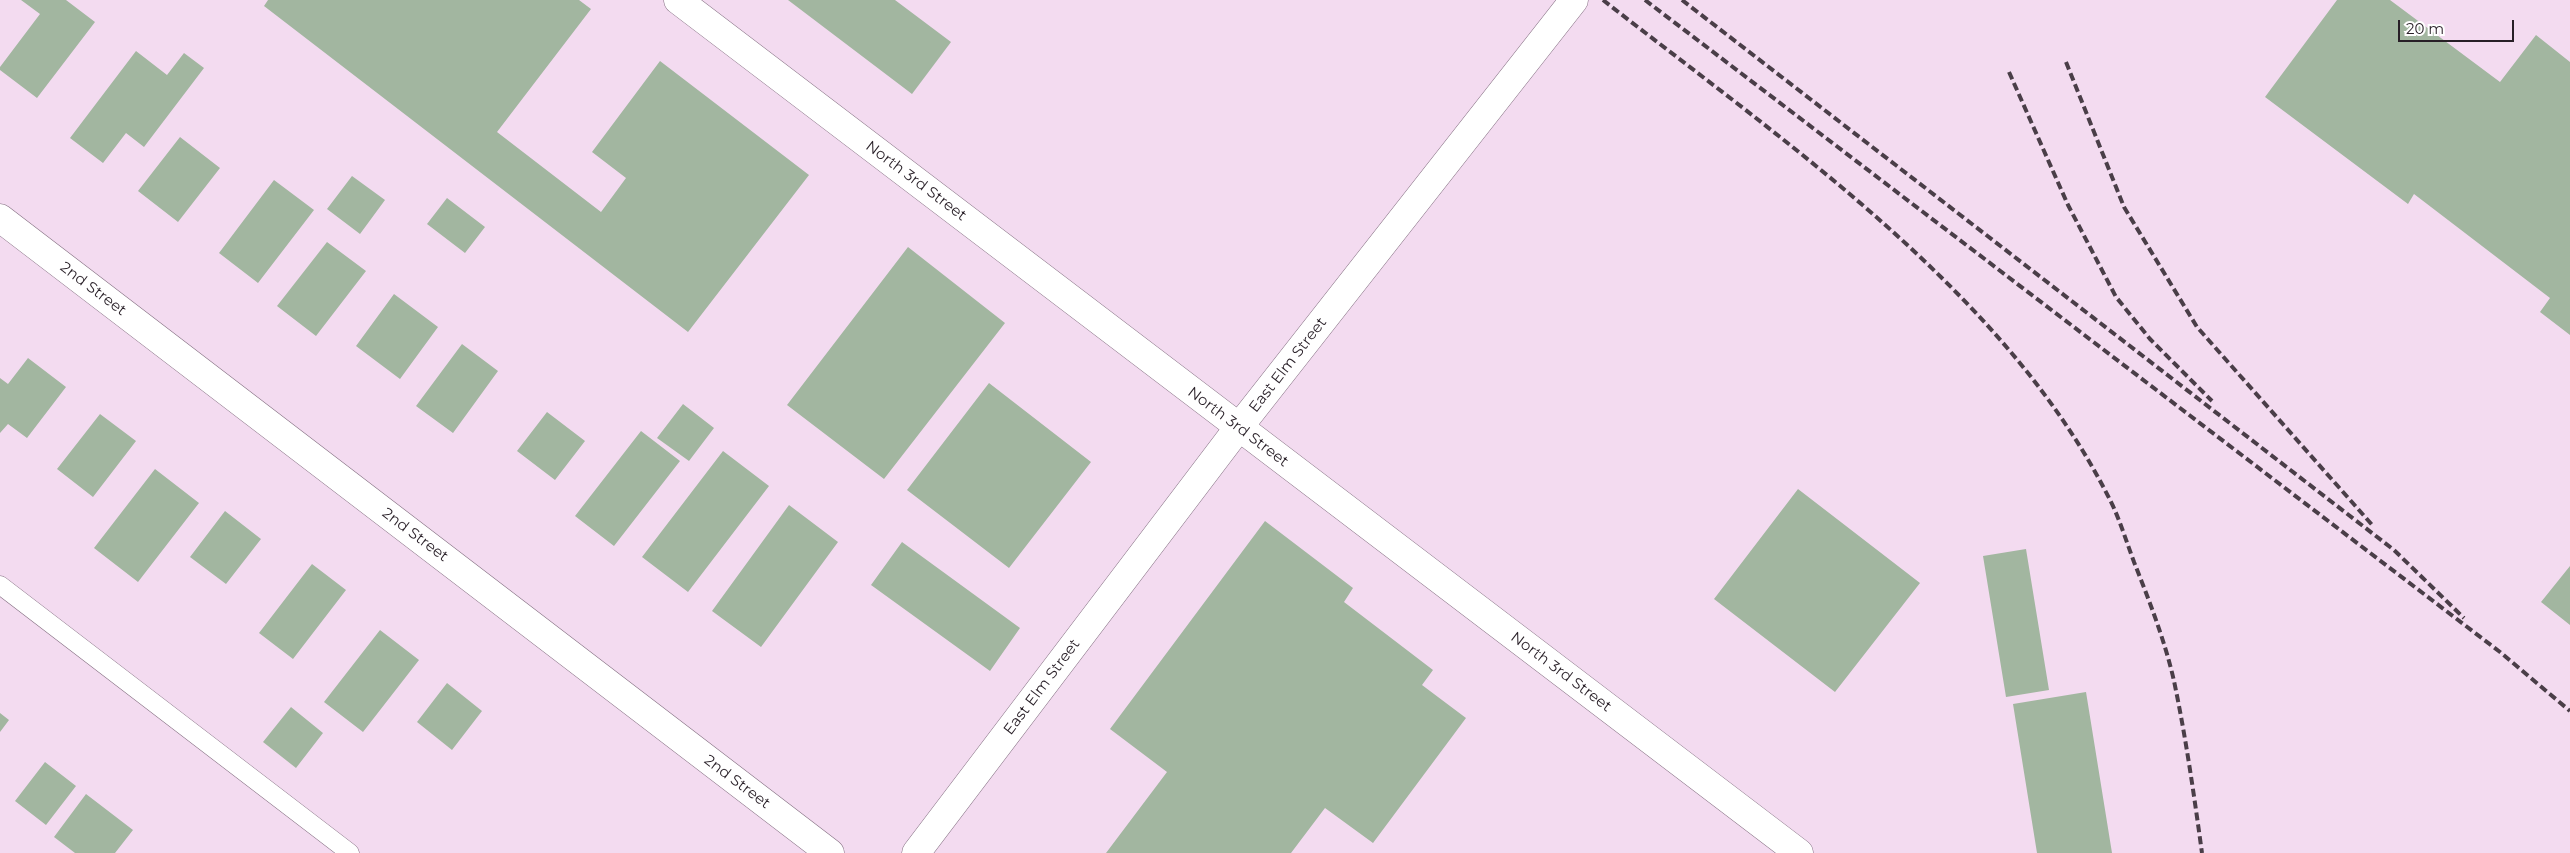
<!DOCTYPE html>
<html>
<head>
<meta charset="utf-8">
<style>
  body { margin:0 }
  #map { position:relative; width:2570px; height:853px; overflow:hidden; background:#f3dbf0; font-family:Montserrat,sans-serif }
  canvas { display:block }
  .scale { position:absolute; left:2398px; top:20px; width:116px; height:22px; box-sizing:border-box; border:2px solid #281f27; border-top:0; padding-left:6px; font-size:15px; line-height:18px; white-space:nowrap; color:#281f27; -webkit-text-stroke:4px #fff; paint-order:stroke }
</style>
</head>
<body>
<div id="map">
<canvas width="2570" height="853"></canvas>
<div class="scale">20 m</div>
</div>
<script>
const context = document.querySelector('canvas').getContext('2d');
context.lineJoin = 'round';
function fillPath(path, color) { context.fillStyle = color; context.fill(path, 'evenodd'); }
function strokePath(path, color, width, dash) { context.strokeStyle = color; context.lineWidth = width; context.lineCap = dash ? 'butt' : 'round'; context.setLineDash(dash || []); context.stroke(path); }
function drawText(font, color, halo, rows, align = 'center') {
  context.font = font + ' Montserrat,sans-serif'; context.lineWidth = 4.5; context.setLineDash([]); context.textBaseline = 'middle'; context.strokeStyle = halo; context.fillStyle = color; for (const [text, x, y, turn = 0] of rows) {
    context.save(); context.translate(x, y); context.rotate((+turn || 0) * Math.PI / 180); context.textAlign = isNaN(turn) ? turn : align; if (halo) context.strokeText(text, 0, 0); context.fillText(text, 0, 0); context.restore();
  }
}
fillPath(new Path2D(`
  M21,0H66L95,22L37,98L0,70V67L40,14Z
  M268,0H579L591,9L497,132L601,212L626,178L592,152L660,61L809,175L688,332L264,6Z
  M788,0H895L951,42L912,94Z
  M2337,0H2390L2500,82L2536,35L2570,62V335L2540,312L2550,298L2414,194L2408,204L2265,97Z
  M136,51L167,75L184,53L204,68L144,147L126,133L103,163L70,138Z
  M180,137L220,168L178,222L138,191Z
  M352,176L385,200L360,234L327,209Z
  M274,180L314,210L258,283L219,253Z
  M447,198L485,227L465,253L427,224Z
  M327,242L366,271L316,336L277,306Z
  M908,247L1005,323L884,479L787,405Z
  M394,294L438,327L400,379L356,346Z
  M462,344L498,371L453,433L416,406Z
  M28,358L66,387L27,438L8,424L0,433V378L8,384Z
  M989,383L1091,462L1009,568L907,490Z
  M683,404L714,428L689,461L657,438Z
  M547,412L585,441L555,480L517,451Z
  M100,414L136,441L93,497L57,469Z
  M641,431L680,461L614,546L575,516Z
  M723,451L769,486L688,592L642,557Z
  M155,469L199,503L138,582L94,548Z
  M1798,489L1920,583L1835,692L1714,599Z
  M789,505L838,542L761,647L712,611Z
  M225,511L261,539L226,584L190,557Z
  M1265,521L1353,588L1344,602L1433,670L1422,685L1466,718L1373,843L1325,808L1291,853H1106L1167,772L1110,729Z
  M902,542L1020,628L990,671L871,585Z
  M2026,549L2049,690L2006,697L1983,556Z
  M312,564L346,590L293,659L259,633Z
  M2570,566V625L2541,602Z
  M380,630L419,660L363,732L324,702Z
  M447,683L482,711L452,750L417,722Z
  M2086,692L2112,853H2037L2013,704Z
  M291,707L323,733L296,768L263,742Z
  M0,713L9,720L0,732Z
  M45,762L76,786L46,825L15,801Z
  M86,794L133,830L115,853H75L54,837Z`), '#a2b6a0');
const service = new Path2D(`
  M0,585L350,853`);
const minor = new Path2D(`
  M678,0L1799,853
  M0,218L830,853
  M916,853L1239,427L1574,0`);
strokePath(service, '#836e80', 19);
strokePath(minor, '#836e80', 29);
strokePath(service, '#fff', 18);
strokePath(minor, '#fff', 28);
strokePath(new Path2D(`
  M1603,0C1784,142 2010,294 2113,506C2121,524 2127,543 2134,562C2149,600 2165,641 2174,681C2186,738 2194,795 2202,853
  M1645,0L2500,652L2570,711
  M1682,0L2394,550L2464,618
  M2066,62L2124,207L2197,327L2374,527
  M2009,72L2068,205L2116,297L2150,339L2212,401`), '#4a3e48', 4, [8, 4]);
drawText('15px', '#281f27', '#fff', [
  ["North 3rd Street",916,181,37],
  ["2nd Street",93,289,37],
  ["East Elm Street",1288,365,-52],
  ["North 3rd Street",1238,427,37],
  ["2nd Street",415,535,37],
  ["North 3rd Street",1561,672,37],
  ["East Elm Street",1042,687,-53],
  ["2nd Street",737,782,37]
]);
</script>
</body>
</html>
